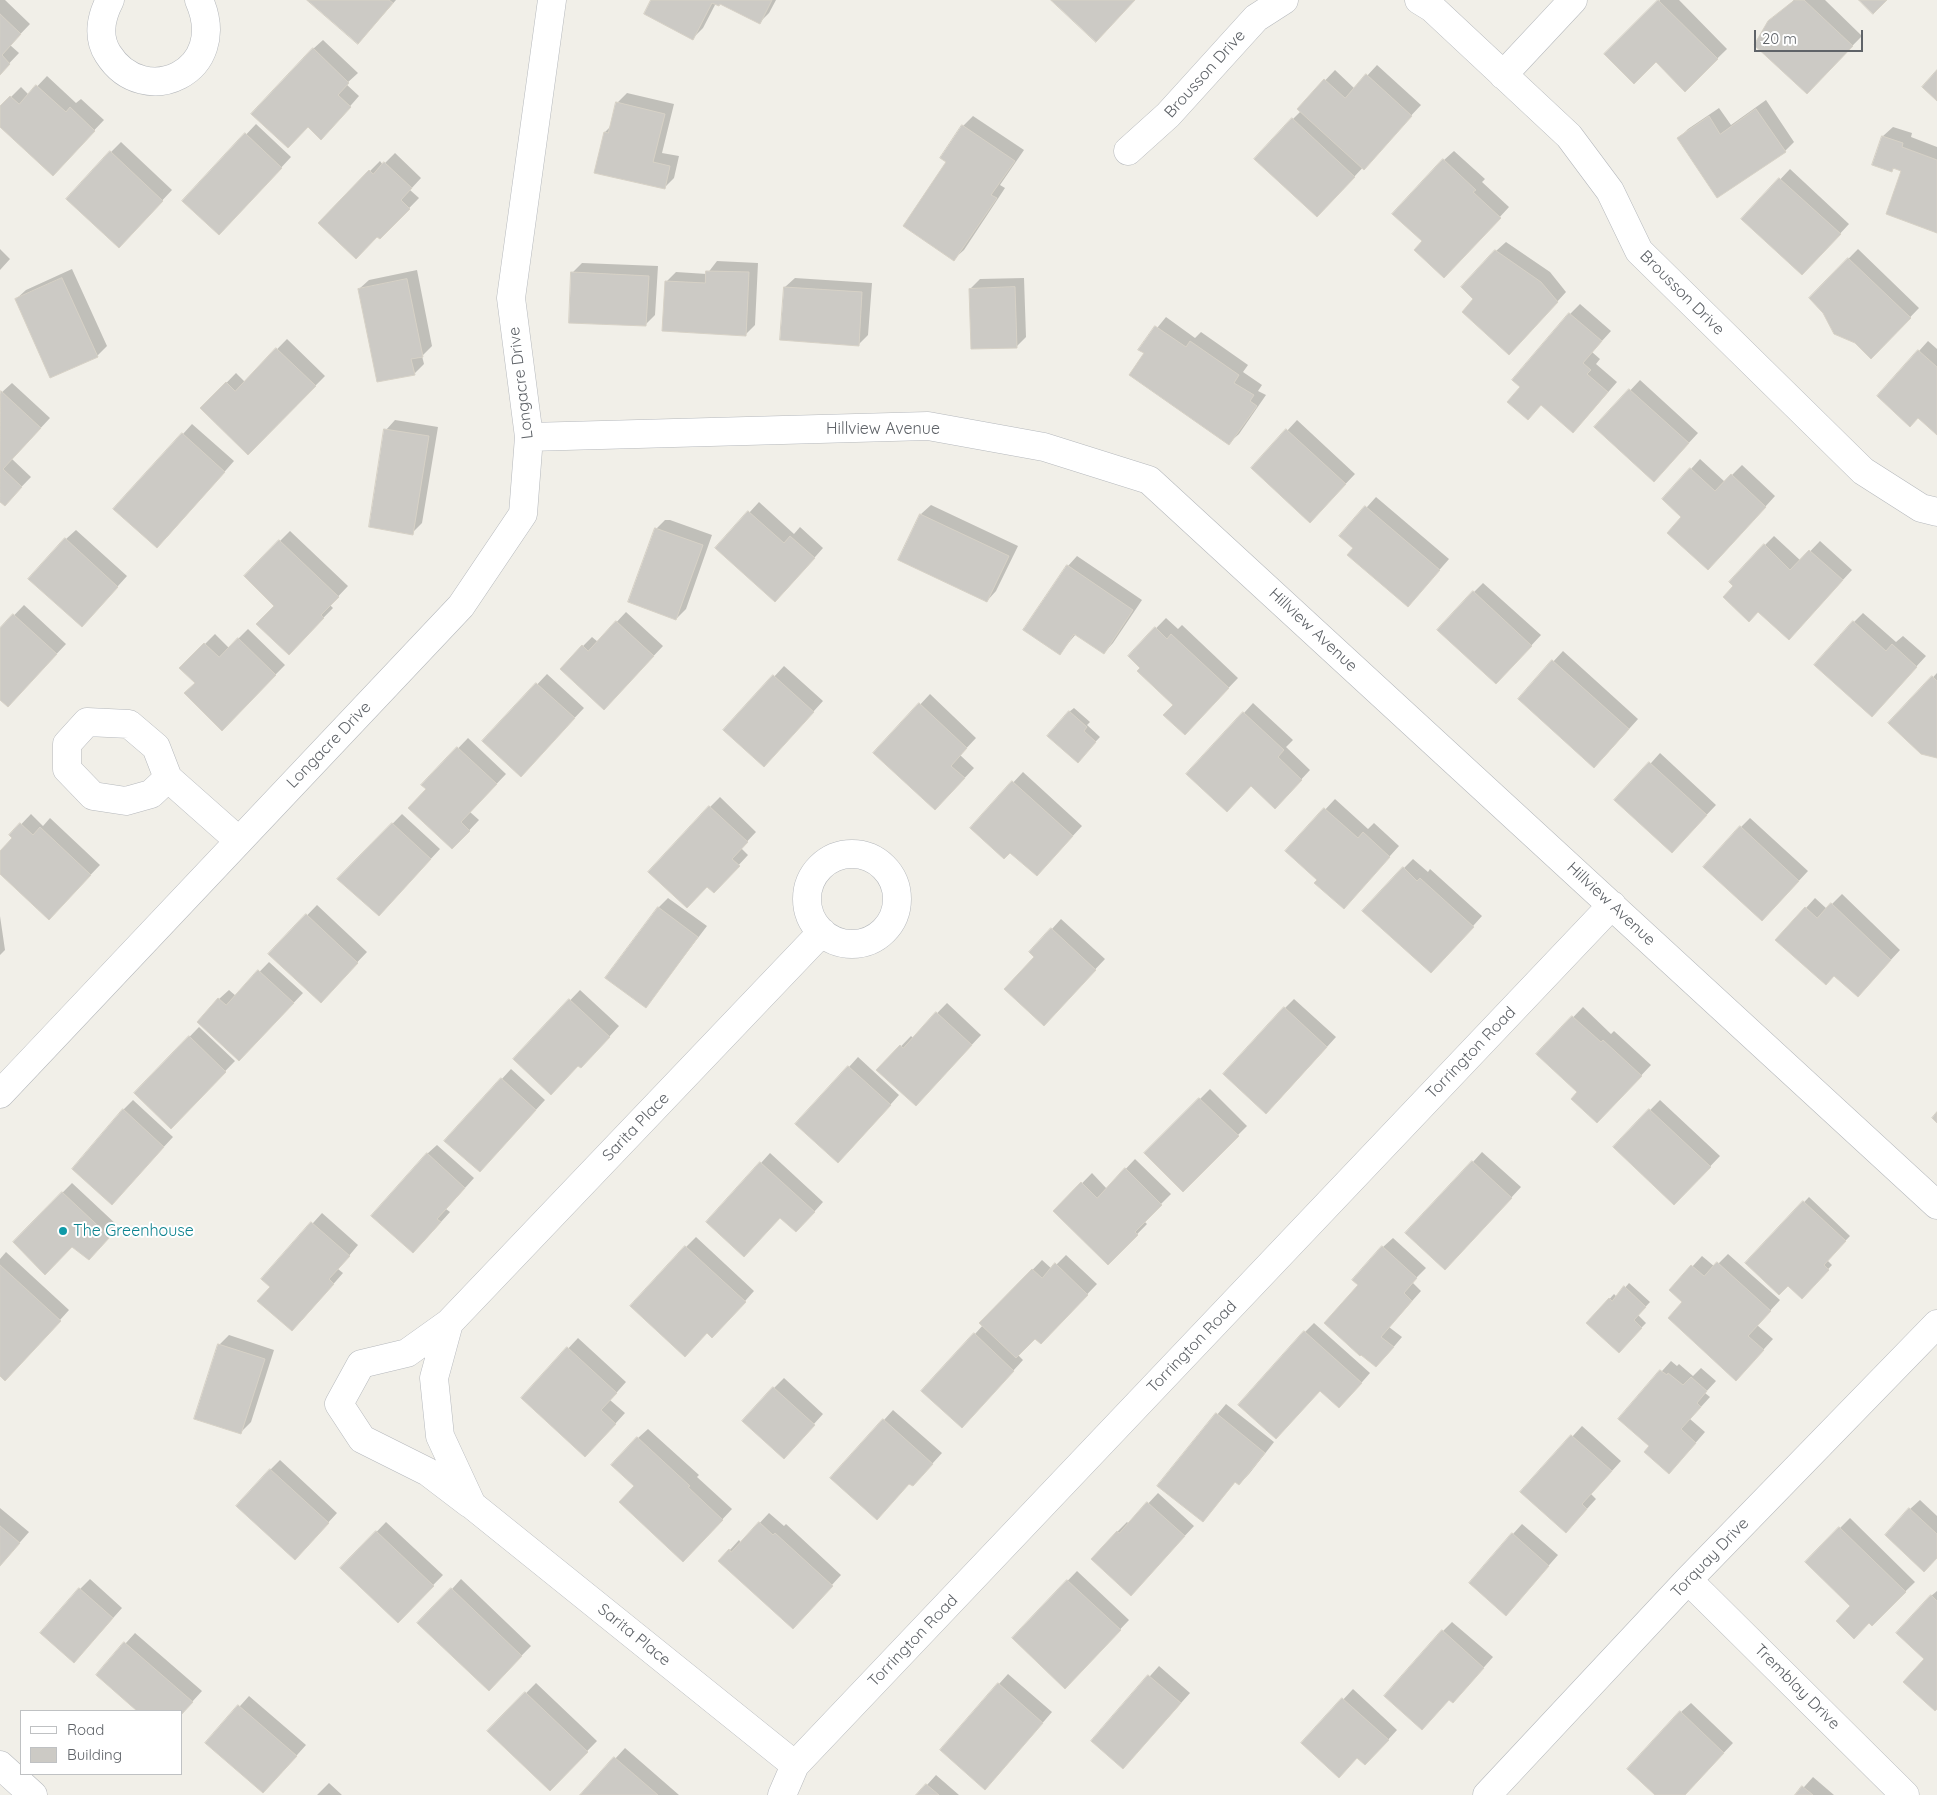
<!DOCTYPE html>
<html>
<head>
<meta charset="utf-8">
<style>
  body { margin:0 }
  #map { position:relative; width:1937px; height:1795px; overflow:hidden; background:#f1efe8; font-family:Quicksand,sans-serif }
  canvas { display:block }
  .legend { position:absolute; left:20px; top:1710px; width:162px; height:65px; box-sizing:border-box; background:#fff; border:1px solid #bfc1c3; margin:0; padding:6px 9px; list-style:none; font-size:15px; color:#5f6368 }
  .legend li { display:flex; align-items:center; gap:10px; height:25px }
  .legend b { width:25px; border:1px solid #bfc1c3 }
  .scale { position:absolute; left:1754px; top:30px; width:109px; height:22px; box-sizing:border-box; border:2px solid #5f6368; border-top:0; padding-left:6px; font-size:15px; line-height:18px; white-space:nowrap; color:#5f6368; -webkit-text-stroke:4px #fff; paint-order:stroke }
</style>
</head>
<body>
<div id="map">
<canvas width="1937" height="1795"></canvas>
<ul class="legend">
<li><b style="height:6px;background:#fff"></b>Road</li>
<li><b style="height:14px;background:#cccac5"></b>Building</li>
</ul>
<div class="scale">20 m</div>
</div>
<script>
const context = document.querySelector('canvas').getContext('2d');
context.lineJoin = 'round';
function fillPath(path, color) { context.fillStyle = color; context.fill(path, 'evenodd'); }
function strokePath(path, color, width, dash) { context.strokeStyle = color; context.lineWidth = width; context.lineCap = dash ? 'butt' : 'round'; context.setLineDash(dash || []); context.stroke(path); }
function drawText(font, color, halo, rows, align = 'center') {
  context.font = font + ' Quicksand,sans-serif'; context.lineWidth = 4; context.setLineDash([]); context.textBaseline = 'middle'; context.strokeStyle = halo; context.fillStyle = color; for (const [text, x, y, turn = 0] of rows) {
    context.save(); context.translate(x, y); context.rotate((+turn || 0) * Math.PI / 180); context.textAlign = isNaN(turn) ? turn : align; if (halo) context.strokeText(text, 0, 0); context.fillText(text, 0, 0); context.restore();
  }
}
fillPath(new Path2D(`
  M0,0H5L30,24L10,45L19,53L0,73Z
  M308,0H396L358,43Z
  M652,0H776L769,13L760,22L721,2L716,3L703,28L693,38Z
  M1660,0H1679L1727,49L1685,90L1656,61L1606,54Z
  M1794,0H1825L1862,36L1807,92L1769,22Z
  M323,40L358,73L346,84L359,96L331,128L308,126L313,49Z
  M1377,65L1421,105L1327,206L1293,119L1301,111L1298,109L1335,70L1355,89Z
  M47,76L76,103L81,99L104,120L62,164L0,125V108L21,87L29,95Z
  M627,93L674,104L662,153L679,156L674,178L664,188L596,172L605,132L611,126L617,103Z
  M1766,100L1794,142L1785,151L1678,139L1688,129L1719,108L1731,125Z
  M973,116L1024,150L1000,185L1005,188L964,250L954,259L948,162L942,158L963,126Z
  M256,124L291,157L229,224L184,201Z
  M1893,127L1912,133L1911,137L1937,147V231L1903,171L1895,168L1892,170L1873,164L1883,136Z
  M121,142L172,190L128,237L111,152Z
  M1454,151L1485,179L1482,182L1509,207L1454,267L1444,160Z
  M395,153L421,178L410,190L419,198L380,238L377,235L370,171L380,161L383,165Z
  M1790,169L1849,224L1812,264L1743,219Z
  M1506,242L1550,272L1566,292L1519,344L1475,299L1496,251Z
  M0,249L10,259L0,270Z
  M1858,249L1919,308L1871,358L1810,298Z
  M717,261L758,263L755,325L745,335L666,282L676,272L707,274Z
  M582,263L658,266L655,315L645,325L573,272Z
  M72,269L107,346L97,356L16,299L26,290Z
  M417,270L432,346L422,356L424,364L414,374L359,289L369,280Z
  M795,278L872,283L868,335L858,345L785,287Z
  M1024,278L1026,337L1016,347L970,289L980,279Z
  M1580,304L1611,331L1592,352L1600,359L1596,364L1617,382L1583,421L1521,387L1570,314Z
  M1166,317L1195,338L1201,332L1248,365L1243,372L1262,385L1258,391L1266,395L1239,434L1229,443L1140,349Z
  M287,339L325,376L248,454L202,408L236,373L245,382Z
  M1928,341L1937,349V433L1919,351Z
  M1640,380L1698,433L1664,470L1596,427Z
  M12,383L50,418L12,459L31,477L5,504L0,500V394Z
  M395,420L438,427L422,523L412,533L386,430Z
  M1297,420L1355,474L1319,512L1253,468Z
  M192,424L234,461L167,537L183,434Z
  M1700,459L1725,482L1742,465L1775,496L1718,559L1683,517L1691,469Z
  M1376,497L1449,559L1408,606L1341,536Z
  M759,502L794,534L800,527L823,548L785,591L717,548Z
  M931,505L1018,546L996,591L987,601L921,514Z
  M665,520H670L712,535L686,609L676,619L655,530Z
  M76,530L127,576L91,616L66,539Z
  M290,531L348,586L330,605L333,608L289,653L276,606L245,576Z
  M1774,536L1801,561L1820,541L1852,570L1799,628L1765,545Z
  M1077,556L1142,600L1113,643L1104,653L1076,634L1060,653L1068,566Z
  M1483,583L1541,635L1506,673L1474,592Z
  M24,605L66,644L17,696L0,698V630Z
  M626,612L663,646L613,699L583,646L592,637L598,642Z
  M1863,613L1896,642L1903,636L1926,656L1881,705L1854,622Z
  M1166,618L1178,629L1182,625L1238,678L1194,724L1129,656Z
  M248,629L285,665L222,729L197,683L181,668L215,634L229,648Z
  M1563,651L1638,719L1604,757L1520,698Z
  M784,666L823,701L773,756L725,730Z
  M1937,673V757L1890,723Z
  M547,674L584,708L530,765L484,741Z
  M930,694L976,738L960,755L974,768L945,799L875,753Z
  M1253,703L1293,740L1286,747L1310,770L1285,797L1244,713Z
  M1074,708L1090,722L1087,725L1100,737L1082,756L1069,712Z
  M468,738L506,774L470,812L479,820L462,838L423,785Z
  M1660,753L1716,805L1681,842L1617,801Z
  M1023,772L1082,826L1046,865L1011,851L971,828Z
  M720,797L756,832L741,848L748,855L723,882L707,885L710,807Z
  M1335,799L1368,829L1374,823L1399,846L1353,897L1318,879L1287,851Z
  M31,814L43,826L50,818L100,865L58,909L0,873V853L14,838L11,835Z
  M402,814L440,849L379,915L339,879Z
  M1750,818L1808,871L1772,910L1741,827Z
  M1413,859L1428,872L1430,869L1482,916L1441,962L1404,868Z
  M1842,894L1900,950L1867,986L1806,908L1815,898L1827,909Z
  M668,898L707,926L646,1006L658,908Z
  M317,905L367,952L330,991L270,954Z
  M0,916L5,950L0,955Z
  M1061,919L1105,959L1053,1014L1036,957L1031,952Z
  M269,962L303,993L249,1050L219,999L229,990L236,996Z
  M580,990L619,1026L591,1057L578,1064L514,1059Z
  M1294,999L1336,1037L1276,1103L1285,1008Z
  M947,1003L981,1035L925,1095L878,1070L911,1036L913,1038Z
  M1583,1007L1611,1034L1614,1031L1651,1065L1607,1112L1579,1092L1538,1054Z
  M199,1027L235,1061L171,1127L135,1093Z
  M858,1057L899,1095L848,1152L849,1067Z
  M511,1069L545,1100L489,1161L446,1140Z
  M1210,1089L1247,1126L1183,1190L1146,1153Z
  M133,1100L173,1137L121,1193L123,1110Z
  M1660,1100L1720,1156L1684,1194L1614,1147Z
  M437,1145L474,1178L446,1209L450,1212L423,1242L427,1154Z
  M1482,1152L1521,1187L1455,1259L1473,1162Z
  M770,1153L823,1202L806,1221L761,1163Z
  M1135,1159L1171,1194L1144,1221L1147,1224L1108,1264L1055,1211L1092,1173L1107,1189Z
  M72,1183L118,1226L98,1249L14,1242Z
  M1809,1197L1850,1236L1827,1260L1832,1265L1802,1297L1788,1284L1747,1263Z
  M322,1213L358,1245L338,1269L343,1273L302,1320L263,1279Z
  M696,1237L754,1291L722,1327L686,1247Z
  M1393,1238L1426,1268L1412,1282L1421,1291L1389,1327L1402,1337L1386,1356L1360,1285L1383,1247Z
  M6,1252L69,1310L15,1370L0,1375V1259Z
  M1728,1254L1780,1300L1757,1325L1773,1339L1746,1369L1671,1290L1702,1256L1715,1267Z
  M1066,1255L1097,1284L1050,1333L1035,1337L1018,1355L1023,1360L971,1417L975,1334L983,1325L981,1323L1042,1260L1052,1269Z
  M1629,1283L1650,1302L1638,1315L1646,1323L1619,1351L1588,1323L1614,1294L1617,1297Z
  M1314,1323L1370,1373L1349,1397L1305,1332Z
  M229,1335L274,1350L251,1422L241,1432L219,1345Z
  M578,1338L626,1382L610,1400L625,1413L595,1446L522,1398Z
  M1671,1361L1677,1366L1679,1364L1693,1376L1701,1368L1716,1381L1705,1393L1710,1397L1690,1419L1705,1432L1678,1463L1651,1446L1619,1419Z
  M784,1378L823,1414L793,1447L774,1388Z
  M1226,1404L1274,1442L1249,1474L1239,1484L1236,1481L1212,1510L1159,1485Z
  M893,1410L942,1453L922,1475L884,1420Z
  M1582,1426L1621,1461L1591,1494L1596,1499L1576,1521L1522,1492Z
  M648,1429L699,1475L697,1477L732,1509L693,1551L636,1486L638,1438Z
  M280,1460L337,1513L304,1549L270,1470Z
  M1158,1493L1194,1526L1140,1584L1117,1532L1127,1522L1129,1524Z
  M1920,1500L1937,1516V1557L1910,1509Z
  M0,1508L29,1532L0,1565Z
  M769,1513L784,1526L786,1524L841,1575L802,1618L720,1561L739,1540L741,1543Z
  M1850,1518L1915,1582L1872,1624L1806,1562Z
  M386,1522L443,1575L398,1621L342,1568Z
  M1522,1524L1558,1555L1506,1614L1513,1534Z
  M1077,1571L1129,1620L1075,1677L1013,1638Z
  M90,1579L122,1608L74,1662L80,1589Z
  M461,1579L531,1646L489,1689L452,1589Z
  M1937,1591V1707L1926,1659L1931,1596Z
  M1452,1622L1493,1657L1462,1692L1450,1699L1443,1631Z
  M135,1633L202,1691L181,1714V1711H139L97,1675Z
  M1159,1666L1190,1693L1132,1758L1092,1741Z
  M1008,1674L1052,1712L995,1778L999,1684Z
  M536,1683L597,1741L550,1789L489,1731Z
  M1353,1689L1397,1730L1375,1754L1357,1757L1303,1743Z
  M249,1696L306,1745L273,1782L207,1743Z
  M1691,1703L1733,1743L1684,1795H1656L1681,1712Z
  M625,1748L679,1795H582Z
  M936,1775L959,1795H918Z
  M1813,1777L1834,1795H1797Z
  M329,1783L342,1795H317Z`), '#0003');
const building = new Path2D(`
  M307,0H389L393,3L358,44Z
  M651,0H772L760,24L720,4L719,6L712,3L693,40L644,14Z
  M1051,0H1135L1096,42Z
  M1658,0L1718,59L1685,92L1656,62L1634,84L1604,54Z
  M1795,0H1804L1853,46L1807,94L1754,45L1768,21Z
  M1859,0H1887L1873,14Z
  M0,14L21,34L2,55L10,64L0,75Z
  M313,48L349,83L338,95L351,107L321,140L308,127L288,148L251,114Z
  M1937,70V101L1922,87Z
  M1366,74L1412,116L1364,170L1297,109L1324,79L1345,98Z
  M36,85L66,112L70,107L95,131L53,176L0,127V106L10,96L19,104Z
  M616,102L665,114L653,162L670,166L665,189L594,173L604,132L608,133Z
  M1756,109L1786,152L1717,198L1677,138L1709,116L1720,134Z
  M1292,118L1355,177L1317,217L1254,159Z
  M962,125L1015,161L991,195L997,198L954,261L903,226L946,162L940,158Z
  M245,133L282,168L219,235L182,201Z
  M1882,136L1903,143L1902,147L1937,160V233L1886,214L1901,171L1893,168L1892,172L1872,165Z
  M110,151L163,201L119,248L66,199Z
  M1443,159L1476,190L1473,192L1501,218L1444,278L1414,250L1422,241L1392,214Z
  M384,162L412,188L401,200L410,209L380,239L377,237L356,259L318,223L369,170L373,174Z
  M1779,178L1841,234L1802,275L1741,219Z
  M1495,250L1541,282L1558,302L1509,355L1462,312L1473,299L1461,287Z
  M1848,258L1911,318L1871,359L1855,343L1834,334L1823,313L1809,298Z
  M706,271L749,272L746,336L662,331L665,281L705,283Z
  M571,272L649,276L646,326L569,323Z
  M62,278L98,357L50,378L15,299Z
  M407,279L423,357L411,359L415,375L377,382L358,289Z
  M784,287L862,292L859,346L780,340Z
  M1015,287L1017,348L971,349L969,289Z
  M1569,313L1602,341L1583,363L1591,370L1587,374L1608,392L1573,433L1541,405L1528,420L1507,402L1520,387L1512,380Z
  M1155,326L1186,347L1190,341L1239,375L1234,383L1254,395L1250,401L1257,406L1229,445L1129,375L1144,353L1138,350Z
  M276,348L316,386L248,455L200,408L226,382L235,391Z
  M1918,350L1937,367V435L1918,418L1910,427L1877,396Z
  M1629,389L1689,443L1654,482L1594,427Z
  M1,391L41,428L3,469L22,487L5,506L0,502Z
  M384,429L429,436L413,535L369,527Z
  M1286,429L1346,484L1310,523L1251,468Z
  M182,433L225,472L157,548L113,509Z
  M1690,468L1715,491L1731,474L1766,507L1708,570L1667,533L1681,517L1662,499Z
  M1365,506L1440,570L1408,607L1347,555L1353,548L1339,536Z
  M748,511L784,543L790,536L815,558L775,602L715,548Z
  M920,514L1009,556L987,602L898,560Z
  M655,528L703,545L676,620L628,602Z
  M65,538L118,587L82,627L28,579Z
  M279,540L339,597L321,615L324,618L289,655L256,624L274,606L244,576Z
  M1764,544L1790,570L1809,550L1843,580L1789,640L1758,612L1749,622L1723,597L1733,586L1729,582Z
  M1067,565L1133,610L1104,654L1074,634L1060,655L1023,630Z
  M1473,591L1532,646L1496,684L1437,630Z
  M13,614L57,654L8,707L0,700V628Z
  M616,621L654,656L604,710L560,669L582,645L588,651Z
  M1853,621L1886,651L1892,644L1917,667L1872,717L1814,665Z
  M1155,627L1167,639L1171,634L1229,688L1185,735L1163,715L1173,705L1137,671L1140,668L1128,656Z
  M238,638L276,675L222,731L184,693L195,683L179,668L204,643L219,657Z
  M1552,660L1629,729L1594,768L1518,699Z
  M773,675L814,712L764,767L723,730Z
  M1932,676L1937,681V758L1921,754L1888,723Z
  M536,683L575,718L521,777L482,741Z
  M919,703L967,748L951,766L965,778L935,810L873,753Z
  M1069,711L1087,727L1084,731L1096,742L1078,763L1047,736Z
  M1243,712L1284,750L1278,757L1302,780L1275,809L1251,786L1227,812L1186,774Z
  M457,747L497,784L461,822L470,831L452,849L408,808L426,789L421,785Z
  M1649,762L1707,815L1672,853L1614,800Z
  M1012,781L1073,836L1037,876L1010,853L1004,859L970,828Z
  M709,806L748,842L732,859L740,866L714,893L707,887L687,908L648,872Z
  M1324,808L1358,838L1363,832L1390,857L1344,909L1314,883L1317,880L1285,851Z
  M20,823L33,835L40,827L91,875L49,920L0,874V851L12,838L9,835Z
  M392,823L431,859L379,916L337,879Z
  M1740,826L1799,881L1762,921L1703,867Z
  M1403,867L1417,881L1420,878L1421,879L1474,927L1431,973L1362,911Z
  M1831,903L1891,960L1858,997L1834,976L1826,985L1775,940L1805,907L1817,918Z
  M658,907L698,937L646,1008L605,978Z
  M306,914L358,963L321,1003L268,954Z
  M1051,928L1096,970L1044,1026L1004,989L1034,957L1029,952Z
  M258,970L294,1003L239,1061L197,1022L218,998L226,1005Z
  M569,999L610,1037L581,1068L578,1066L551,1095L513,1059Z
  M1284,1007L1327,1047L1266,1114L1223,1074Z
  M936,1012L972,1045L916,1106L876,1070L900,1045L903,1048Z
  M1572,1016L1601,1042L1603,1040L1642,1076L1597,1123L1571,1099L1577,1092L1536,1054Z
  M189,1036L226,1072L171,1129L134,1093Z
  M848,1066L891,1105L838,1163L795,1124Z
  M501,1078L536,1110L480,1172L444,1141Z
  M1199,1098L1239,1136L1183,1192L1144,1153Z
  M123,1109L164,1147L112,1205L72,1169Z
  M1649,1109L1711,1167L1674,1205L1613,1147Z
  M1937,1112V1123L1932,1118Z
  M427,1153L465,1188L437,1219L441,1222L413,1253L371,1216Z
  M1472,1161L1512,1198L1445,1270L1405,1233Z
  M760,1162L815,1212L796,1232L780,1218L744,1257L706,1222Z
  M1125,1168L1162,1205L1135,1232L1138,1235L1108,1265L1053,1211L1081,1182L1097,1198Z
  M62,1192L110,1237L89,1260L72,1247L45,1275L13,1242Z
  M1803,1201L1846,1241L1824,1265L1829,1270L1802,1299L1788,1286L1779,1295L1745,1263Z
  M311,1222L350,1256L329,1279L334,1284L292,1331L257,1301L270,1287L261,1279Z
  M685,1246L746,1302L712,1338L707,1333L685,1357L630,1306Z
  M1382,1246L1417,1278L1404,1293L1412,1301L1381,1337L1394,1347L1376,1367L1361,1355L1360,1356L1324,1323L1358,1285L1352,1280Z
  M1717,1262L1771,1311L1748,1336L1764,1350L1736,1381L1668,1318L1682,1302L1669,1290L1691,1265L1704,1276Z
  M1055,1263L1088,1295L1041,1344L1035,1339L1016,1358L979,1323L1032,1269L1042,1278Z
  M0,1265L61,1321L5,1381L0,1376Z
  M1624,1286L1646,1307L1634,1320L1642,1328L1619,1353L1586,1323L1609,1298L1612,1301Z
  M1304,1331L1362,1383L1339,1408L1320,1391L1276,1439L1238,1405Z
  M974,1333L1014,1371L962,1428L921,1391Z
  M218,1344L265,1359L241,1434L194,1419Z
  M567,1347L617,1393L601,1410L616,1424L585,1457L521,1398Z
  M1660,1370L1667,1375L1668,1373L1683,1385L1691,1377L1707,1391L1697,1403L1701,1407L1681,1429L1696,1443L1669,1474L1644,1452L1649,1446L1618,1419Z
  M773,1387L815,1425L784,1459L742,1421Z
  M1216,1413L1265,1453L1239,1485L1235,1482L1203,1522L1157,1486Z
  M883,1419L933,1464L913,1486L909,1484L877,1520L830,1478Z
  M1571,1435L1612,1471L1582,1504L1587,1509L1566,1533L1520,1492Z
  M637,1437L690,1486L688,1487L723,1520L683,1562L619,1502L634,1486L611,1465Z
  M270,1469L329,1523L295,1560L236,1506Z
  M1147,1502L1185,1536L1131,1596L1091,1559L1117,1531L1119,1533Z
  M1909,1508L1937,1534V1558L1924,1572L1885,1535Z
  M759,1522L773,1535L775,1533L833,1586L793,1629L718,1561L729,1549L731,1552Z
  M0,1526L20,1543L0,1566Z
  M1839,1527L1906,1592L1872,1626L1869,1623L1854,1639L1836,1621L1850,1606L1805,1562Z
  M376,1531L434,1586L398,1623L340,1568Z
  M1512,1533L1549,1566L1506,1616L1469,1583Z
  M1067,1580L1121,1630L1065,1689L1012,1638Z
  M79,1588L113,1618L74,1663L40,1633Z
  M451,1588L522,1656L489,1691L417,1623Z
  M1931,1595L1937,1601V1709L1935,1711L1903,1682L1924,1659L1896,1633Z
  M1442,1630L1484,1668L1453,1703L1449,1700L1422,1730L1384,1696Z
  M124,1642L193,1702L181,1715V1711H137L96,1675Z
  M1148,1675L1181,1703L1123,1769L1091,1741Z
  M998,1683L1043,1723L985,1790L940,1750Z
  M525,1692L588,1752L550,1791L487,1731Z
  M1342,1698L1389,1740L1365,1765L1357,1758L1339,1778L1301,1743Z
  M238,1705L297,1756L263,1793L205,1743Z
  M1680,1711L1724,1753L1685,1795H1655L1627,1769Z
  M614,1757L658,1795H580Z
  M926,1784L939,1795H916Z
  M1802,1786L1813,1795H1795Z`);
fillPath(building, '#cccac5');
strokePath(building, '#d6d1c6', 1);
const minor = new Path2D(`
  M110,0C101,17 97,37 108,54C144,111 231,72 199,0
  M1419,0L1432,8L1569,136L1610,191L1639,251L1863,471L1921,508L1937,512
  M1503,75L1573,0
  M1128,151L1168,115L1256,18L1284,0
  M529,437L928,426L1044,447L1149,480L1937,1205
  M168,778L151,794L126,801L93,796L67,769V744L87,722L129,724L156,747L168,778L238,840
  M807 899a45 45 0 1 1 90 0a45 45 0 1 1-90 0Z
  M0,1094L461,606L523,514L529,437L511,298L552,0
  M449,1323L407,1353L361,1364L339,1404L362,1439L428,1472L470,1504
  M1688,1580L1905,1795
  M0,1765L33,1795
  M795,1765L472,1505L440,1436L434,1378L449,1323L822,932
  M782,1795L795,1765L1612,905
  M1487,1795L1688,1580L1937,1324`);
strokePath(minor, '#b5b8bc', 29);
strokePath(minor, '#fff', 28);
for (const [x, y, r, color] of [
  [63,1231,5,"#0f9aa8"]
]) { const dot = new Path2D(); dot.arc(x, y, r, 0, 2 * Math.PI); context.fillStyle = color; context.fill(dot); strokePath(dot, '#fff', 2); }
drawText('16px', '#5f6368', '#fff', [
  ["Brousson Drive",1205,74,-48],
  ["Brousson Drive",1682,293,45],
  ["Longacre Drive",521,383,-97],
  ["Hillview Avenue",883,429],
  ["Hillview Avenue",1313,630,43],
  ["Longacre Drive",329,745,-46],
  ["Hillview Avenue",1611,904,43],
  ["Torrington Road",1471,1053,-46],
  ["Sarita Place",636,1127,-46],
  ["Torrington Road",1192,1347,-46],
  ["Torquay Drive",1710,1558,-46],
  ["Sarita Place",634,1635,39],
  ["Torrington Road",913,1641,-46],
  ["Tremblay Drive",1797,1687,45]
]);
drawText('16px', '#0d838f', '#fff', [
  ["The Greenhouse",73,1231]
], 'left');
</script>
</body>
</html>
